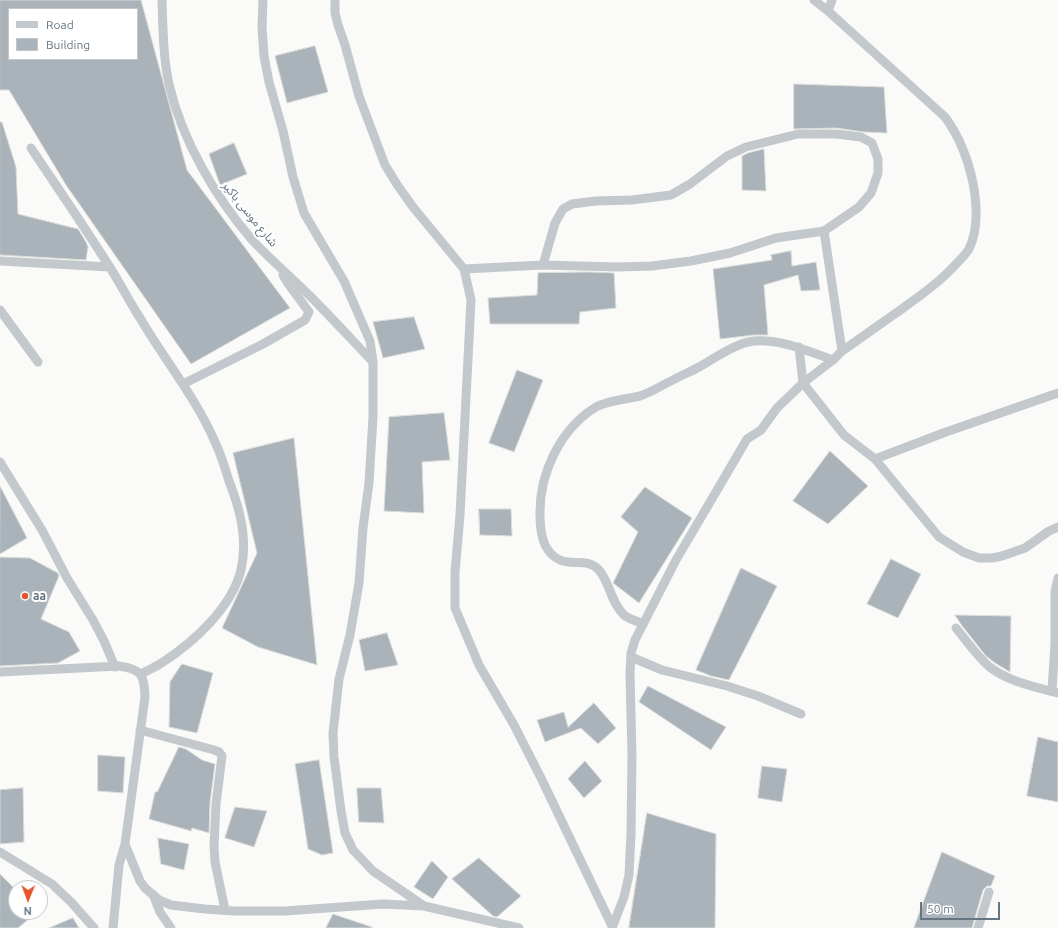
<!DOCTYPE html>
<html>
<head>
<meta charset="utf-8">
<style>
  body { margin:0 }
  #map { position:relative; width:1058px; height:928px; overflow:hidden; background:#fafaf8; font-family:Ubuntu,sans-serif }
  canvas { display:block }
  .legend { position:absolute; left:8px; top:8px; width:130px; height:52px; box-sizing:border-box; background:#fff; border:1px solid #c1c8cd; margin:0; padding:5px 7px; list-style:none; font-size:12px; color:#657683 }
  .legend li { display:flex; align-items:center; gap:8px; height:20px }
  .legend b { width:20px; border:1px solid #c1c8cd }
  .north { position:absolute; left:8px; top:880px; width:40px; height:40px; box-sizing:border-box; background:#fff; border:1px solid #c1c8cd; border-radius:50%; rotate:181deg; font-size:11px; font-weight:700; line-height:16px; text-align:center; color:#657683 }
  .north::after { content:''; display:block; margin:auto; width:14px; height:18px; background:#e4572e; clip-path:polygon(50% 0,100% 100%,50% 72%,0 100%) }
  .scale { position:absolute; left:920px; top:902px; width:80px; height:18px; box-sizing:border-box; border:2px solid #657683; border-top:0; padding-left:5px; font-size:12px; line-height:14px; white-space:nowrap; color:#657683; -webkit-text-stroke:3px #fff; paint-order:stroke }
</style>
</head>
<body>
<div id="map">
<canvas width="1058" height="928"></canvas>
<ul class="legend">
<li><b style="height:5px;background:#c3c8cc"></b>Road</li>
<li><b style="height:11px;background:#aab3b9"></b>Building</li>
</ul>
<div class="north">N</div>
<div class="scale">50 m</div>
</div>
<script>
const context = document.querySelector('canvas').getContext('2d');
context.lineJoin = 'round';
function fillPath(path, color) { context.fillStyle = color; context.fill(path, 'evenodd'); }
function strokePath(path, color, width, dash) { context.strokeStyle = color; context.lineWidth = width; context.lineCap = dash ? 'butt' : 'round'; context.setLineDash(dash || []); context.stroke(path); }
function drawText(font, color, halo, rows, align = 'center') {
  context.font = font + ' Ubuntu,"Noto Sans Arabic",sans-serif'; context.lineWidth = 4; context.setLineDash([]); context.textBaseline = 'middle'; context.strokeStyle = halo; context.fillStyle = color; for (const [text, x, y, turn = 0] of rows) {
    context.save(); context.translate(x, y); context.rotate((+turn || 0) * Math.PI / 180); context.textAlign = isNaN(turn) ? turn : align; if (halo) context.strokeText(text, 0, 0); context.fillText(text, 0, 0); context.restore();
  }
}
const building = new Path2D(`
  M0,0H141L187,170L290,308L191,364L66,185L9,90H0ZM9,9H137V59H9Z
  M315,46L328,92L287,103L275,56Z
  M794,84L884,87L887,133L864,132L836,128L794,129Z
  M0,122H2L16,167L18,214L78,229L86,242L88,247L86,260L0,255Z
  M234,143L247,174L220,185L209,154Z
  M764,149L766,191L742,190V156L748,153Z
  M791,251L792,266L816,262L820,290L801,291L798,275L764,285L768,335H754L720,339L713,269L772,260L771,255Z
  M589,272L614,273L616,308L580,312L579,324H490L488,298L537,295L538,273Z
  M414,317L425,349L383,358L373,322Z
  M517,370L543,380L514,452L489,443Z
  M444,413L450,460L422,462L424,513L384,511L389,417Z
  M294,438L317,665L258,647L222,628L257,553L233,453Z
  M830,451L868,486L828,524L793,501Z
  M0,486L27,538L0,554Z
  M645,487L692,518L639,603L613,583L638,532L621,517Z
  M479,509H511L512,536L480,535Z
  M0,557L30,558L58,573L59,576L41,619L69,632L80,651L58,663L0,666Z
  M891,559L921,574L898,618L867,604Z
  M741,568L777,586L729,680L711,676L696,670Z
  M955,615L1011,616L1010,672L995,663L986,656L963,627Z
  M387,633L398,665L365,671L359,640Z
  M182,664L213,673L197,733L169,727L170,682Z
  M648,686L726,727L711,750L639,702Z
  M594,703L616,728L598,744L581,728L545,742L537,720L564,712L568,727Z
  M1038,737L1058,742V802L1027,796Z
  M179,747L186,749L202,760L215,764L210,803L209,833L192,828L191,831L149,819L155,792H157Z
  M98,755L125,757L123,793L98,791Z
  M319,760L333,853L322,855L308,849L295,764Z
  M585,761L602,781L584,798L568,779Z
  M762,766L787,769L782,802L758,798Z
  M23,788L24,842L0,844V790Z
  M357,788H381L384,823L359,822Z
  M235,807L267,811L254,847L225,838Z
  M647,813L716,834L715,928H629Z
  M158,838L189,844L184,870L161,864Z
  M942,852L995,876L991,886H987L983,890L972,928H914Z
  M479,858L521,896L497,917L493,916L452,879Z
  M432,861L448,877L433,899L414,887Z
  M0,874L16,890V912H37L18,928H0Z
  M333,914L372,927V928H326Z
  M73,918L79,928H49Z`);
fillPath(building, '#aab3b9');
strokePath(building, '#dcdcda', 1);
strokePath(new Path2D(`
  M162,0C163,28 163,57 169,84C182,141 216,198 253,241C271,260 291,277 310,296C331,317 352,340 373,362
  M263,0L262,27L264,56L269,82L283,131L293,177L304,213L344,281L370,341L373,362V417L369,483L363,528L359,583L350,635L339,679L333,733L334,757L341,811L345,833L353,850L373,871L424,906
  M335,0V13L338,25L345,45L359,96L385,165L398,186L413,207L464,269L471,300L460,515L455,572V608L479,665L514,725L541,778L612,926
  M828,11L832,0
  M31,148C57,187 84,226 109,266C120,283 129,301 140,318C164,359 196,398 215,442C221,454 225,468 229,481C240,509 248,539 241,570C232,607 194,642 163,662C156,667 148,670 141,674
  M824,231L842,351
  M0,261L110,267
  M464,269L543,265L617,267L652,266L691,261L730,253L776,238L824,231L859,207L871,193L878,173V159L872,143L861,137L836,134H798L746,147L727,156L690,184L671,195L632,200L596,201L572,204L563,209L555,223L543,265
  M0,310L38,362
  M799,347L803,383L844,435L875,459L939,537L963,552L979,558H992L1002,556L1025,548L1049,531L1058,527
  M183,384L263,344L305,320L309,312L287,282L283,275
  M875,459L946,432L1058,393
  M0,462L42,530L67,578L93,620L104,641L115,667
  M643,624C637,621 629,619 624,615C611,603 610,583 599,570C584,553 561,575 545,545C541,536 540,525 540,515C539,474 560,429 596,407C606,401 627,399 640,396C652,392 664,384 675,379C682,375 690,372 697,368C714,359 735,343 754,341C781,339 808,351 833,360
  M956,628C965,639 980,660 991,668C1010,682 1035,687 1058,693
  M631,657L662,670L727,686L758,696L801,714
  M0,672L119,666C142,669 144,675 145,697L125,844L140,881L145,888L159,900L171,905L205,909L234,911H285L383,904L424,906L519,928
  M1052,691L1055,643V592L1058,578
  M140,730L214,750L219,752L222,756L216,804L214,846L215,862L225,910
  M0,852L52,884L71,902L94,928
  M153,894L160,912L171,928
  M113,928L119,865L125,844
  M612,928L624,897L629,875L631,834L632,755L630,674L631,653L635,640L676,560L747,439L761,430L777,408L803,383L833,360L842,351C861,338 880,324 899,311C920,296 940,282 957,263C961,259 966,254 969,249C978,230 977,204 973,183C968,159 959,136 945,117L828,11L814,0
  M978,928L989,892`), '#c3c8cc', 9);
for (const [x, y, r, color] of [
  [25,596,4,"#e4572e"]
]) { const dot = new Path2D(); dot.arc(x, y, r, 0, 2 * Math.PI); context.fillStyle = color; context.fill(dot); strokePath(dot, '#fff', 1.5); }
drawText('12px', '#657683', '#fff', [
  ["شارع موسى باكير",250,214,51]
]);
drawText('bold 12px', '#657683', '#fff', [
  ["aa",33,596]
], 'left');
</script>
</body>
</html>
